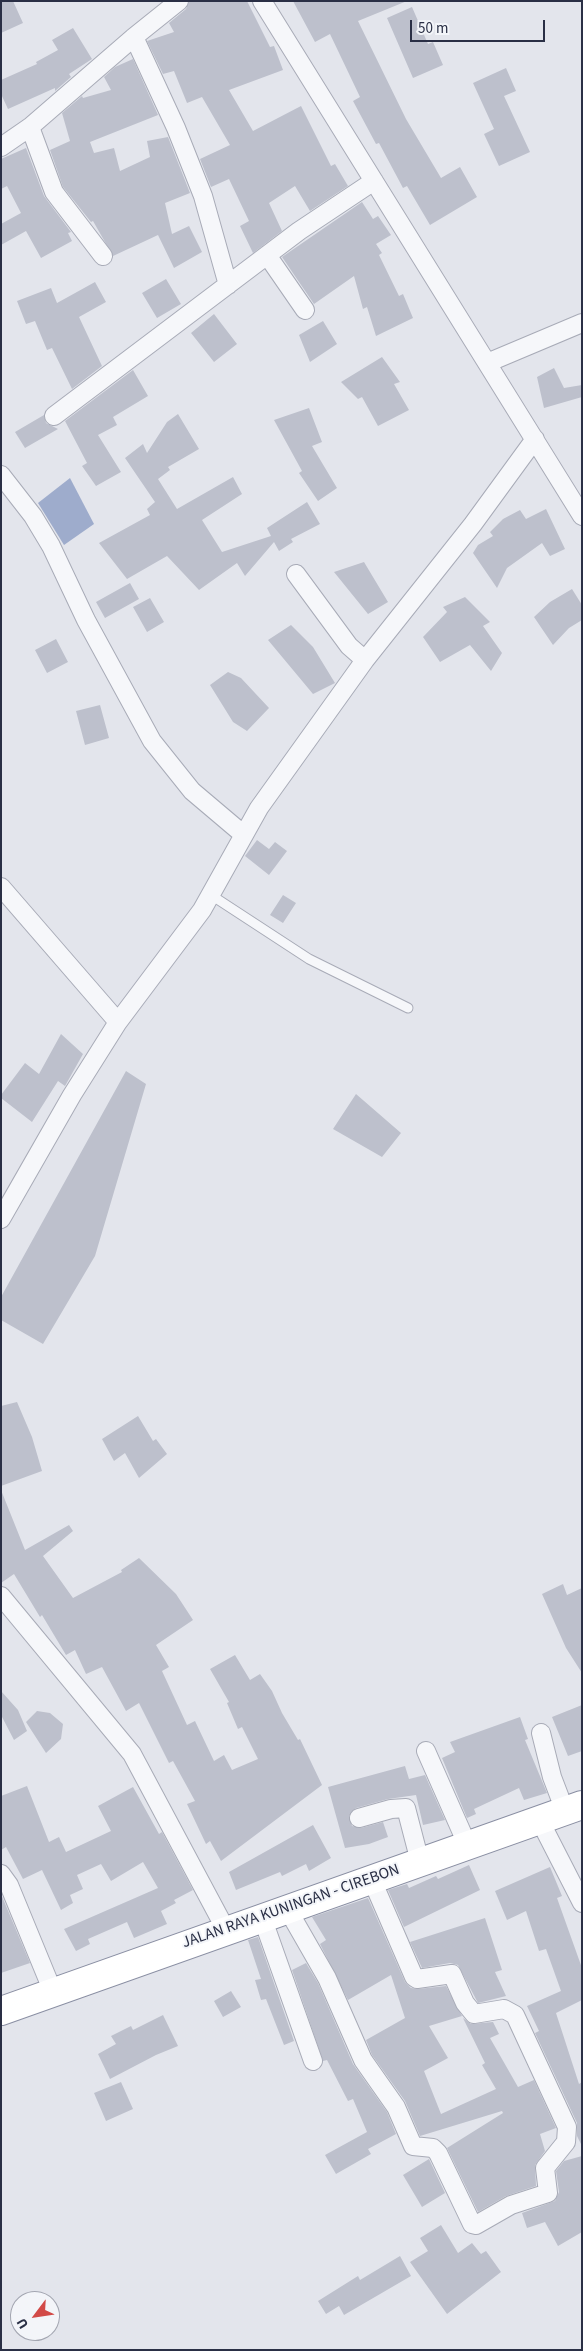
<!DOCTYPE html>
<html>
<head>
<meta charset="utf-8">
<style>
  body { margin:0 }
  #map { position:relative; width:583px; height:2351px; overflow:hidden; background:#e3e5ec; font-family:"Source Sans 3",sans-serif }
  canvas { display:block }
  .frame { position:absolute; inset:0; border:2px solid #2a2f45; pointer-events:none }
  .north { position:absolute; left:10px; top:2291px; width:50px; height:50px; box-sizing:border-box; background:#f3f5f9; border:1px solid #a3a6b1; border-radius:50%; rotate:239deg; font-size:14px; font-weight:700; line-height:20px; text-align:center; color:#2a2f45 }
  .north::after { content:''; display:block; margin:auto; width:18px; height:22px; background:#d24a47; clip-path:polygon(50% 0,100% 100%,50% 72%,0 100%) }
  .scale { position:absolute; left:410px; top:20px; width:135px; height:22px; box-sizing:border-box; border:2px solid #2a2f45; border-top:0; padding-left:6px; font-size:15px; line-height:18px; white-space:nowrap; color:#2a2f45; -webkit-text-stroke:4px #f3f5f9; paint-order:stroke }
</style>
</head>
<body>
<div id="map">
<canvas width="583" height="2351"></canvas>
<div class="frame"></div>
<div class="north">U</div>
<div class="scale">50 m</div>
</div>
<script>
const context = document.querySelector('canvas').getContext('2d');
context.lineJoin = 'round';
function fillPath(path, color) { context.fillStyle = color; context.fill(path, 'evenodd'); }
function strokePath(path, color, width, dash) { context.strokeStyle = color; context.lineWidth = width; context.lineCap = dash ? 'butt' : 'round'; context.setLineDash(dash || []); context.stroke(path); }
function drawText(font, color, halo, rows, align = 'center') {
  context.font = font + ' "Source Sans 3",sans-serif'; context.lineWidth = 4; context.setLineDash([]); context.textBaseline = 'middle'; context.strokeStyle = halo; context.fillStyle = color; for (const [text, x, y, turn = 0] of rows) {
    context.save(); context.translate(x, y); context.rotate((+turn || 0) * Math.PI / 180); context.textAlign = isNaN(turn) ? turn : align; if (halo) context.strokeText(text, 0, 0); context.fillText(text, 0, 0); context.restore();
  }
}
fillPath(new Path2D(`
  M70,478L94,524L64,545L38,503Z`), '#9eaccc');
fillPath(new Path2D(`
  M1,1H13L23,23L1,33Z
  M189,1H247L270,47L274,46L283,70L229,90L253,131L301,106L331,166L335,164L348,186L310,211L295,186L269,203L282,231L253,253L240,226L249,221L229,179L211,187L200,159L230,145L202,97L187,103L174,71L163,74L147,41L174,32L169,23L186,9Z
  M293,1H407L358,21L406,119L441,178L460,167L477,197L430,225L407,186L403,188L379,143L376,144L353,101L360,97L330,34L315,42Z
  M412,7L428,44L433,42L443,65L413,78L387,18Z
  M73,28L92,59L69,74L71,77L55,91V88L8,109L1,94V80L37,64L36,62L58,50L52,40Z
  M133,59L158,115L90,142L94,153L114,148L120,171L150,157L147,141L168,137L190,193L165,203L172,234L189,226L202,252L174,268L158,235L113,256L93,221L91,222L63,187L50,150L70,141L62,113L82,96L83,98L111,90L104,77L115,67Z
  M506,68L516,91L504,96L530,152L499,166L484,134L494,129L473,83Z
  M26,148L44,196L71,232L68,233L72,241L41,258L26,231L1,245V224L21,213L7,186L1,189V159Z
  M362,202L373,219L378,216L391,235L376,244L382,253L379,255L399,296L403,294L413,318L376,336L367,307L363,309L354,276L314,304L282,257Z
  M166,279L181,304L157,318L142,293Z
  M95,282L106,302L79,317L102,366L72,389L52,348L47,350L35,321L26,324L17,301L51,288L57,303Z
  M214,314L237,344L214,362L191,333Z
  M323,321L337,344L310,362L299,335Z
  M382,357L400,382L394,384L409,410L378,426L362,397L358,399L341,382Z
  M554,368L564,388L582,385V397L544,408L537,377Z
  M133,370L148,396L113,417L117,425L98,435L121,472L96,486L82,466L87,463L65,421Z
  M309,408L322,442L312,446L337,488L318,501L299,473L302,471L274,420Z
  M178,414L199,449L168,467L170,470L158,479L177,509L233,477L242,494L202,520L222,552L271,536L267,528L307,502L320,524L291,539L293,542L279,551L274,542L245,576L237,563L199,590L167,556L127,579L99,543L150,515L147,509L155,502L125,458L143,444L147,453L167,422Z
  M44,415L46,423L58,429L25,448L15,432Z
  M546,509L565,549L550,556L542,543L507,568L497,588L473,553L478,545L493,536L490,532L503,519L520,510L526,519Z
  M364,562L388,602L368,614L334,572Z
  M130,583L139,599L105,618L96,602Z
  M572,589L582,605V620L569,628L553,645L534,617L550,602Z
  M465,597L490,622L483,626L502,653L491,671L470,645L440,662L423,637L447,612L443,607Z
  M150,598L164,622L147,632L133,607Z
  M291,625L313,647L335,683L313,694L268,640Z
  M56,639L68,662L47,673L35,650Z
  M228,672L241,678L269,708L247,731L233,722L210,685Z
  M100,705L109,738L85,745L76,711Z
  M257,840L269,849L275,842L287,851L269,875L245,856Z
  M283,895L296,903L283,923L270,915Z
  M61,1034L83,1054L65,1086L58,1081L32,1122L1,1098V1095L25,1063L39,1074Z
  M126,1071L146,1084L95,1256L43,1344L1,1320V1297Z
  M356,1094L401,1133L382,1157L333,1129Z
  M17,1402L32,1437L42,1471L1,1486V1406Z
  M138,1416L153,1441L156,1439L167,1454L139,1478L125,1453L114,1461L102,1439Z
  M1,1490L25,1550L69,1525L73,1531L43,1556L73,1598L122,1572L121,1570L139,1558L176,1594L193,1620L156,1645L169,1667L162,1671L187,1725L195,1721L214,1761L224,1755L232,1770L258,1759L242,1727L238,1729L227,1703L229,1702L210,1669L235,1655L250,1680L260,1674L272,1691L282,1713L298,1740L300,1739L322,1785L221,1861L210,1841L206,1844L187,1804L195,1801L173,1761L169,1763L139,1703L126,1711L102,1667L86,1674L75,1650L66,1655L42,1615L40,1617L14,1574L1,1583Z
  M563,1584L567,1595L582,1588V1673L566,1648L542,1594Z
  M1,1691L18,1710L27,1731L14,1740L1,1715Z
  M582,1705V1751L568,1756L552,1717Z
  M37,1711L50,1713L63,1724L61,1739L46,1753L26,1722Z
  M520,1717L528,1739L525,1740L547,1793L524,1800L519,1788L474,1809L476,1814L467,1818L442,1758L455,1752L450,1742Z
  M405,1766L409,1779L425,1775L445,1820L423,1825L416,1795L388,1799L356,1808L349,1816L352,1826L361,1828L383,1822L388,1837L369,1844L345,1848L328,1787Z
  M27,1786L49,1842L59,1837L66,1852L111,1831L98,1806L133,1787L159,1834L162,1832L193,1890L174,1900L176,1903L161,1911L167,1924L134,1938L127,1922L88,1939L90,1944L76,1951L64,1929L158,1888L143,1862L111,1881L101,1864L77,1875L83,1889L70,1895L73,1903L61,1910L42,1870L23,1879L6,1847L1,1850V1796Z
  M313,1825L331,1858L309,1871L306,1864L282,1876L280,1872L236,1890L229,1872Z
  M469,1865L480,1890L404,1927L388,1890L407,1884L409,1888L436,1876L438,1879Z
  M550,1867L562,1896L557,1898L582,1968V2000L556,2013L579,2084L582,2082V2146L577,2136V2123L535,2033L539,2031L527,2006L561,1991L546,1949L539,1951L526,1911L507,1920L495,1891Z
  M1,1894L30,1963L1,1973Z
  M368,1898L405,1982L411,1988L418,1989L446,1986L462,2016L429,2026L448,2058L424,2071L441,2114L496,2089L482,2065L485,2063L463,2018L471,2024L493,2022L499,2034L490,2038L518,2087L534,2080L556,2128L540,2134L545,2151L535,2165L536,2186L506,2196L478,2212L447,2148L503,2113L502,2111L420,2136L405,2101L372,2055L366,2040L405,2018L391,1975L348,2000L320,1944L326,1940L312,1917Z
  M485,1918L502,1970L495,1972L506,1996L478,2003L458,1965L450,1963L422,1968L410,1942Z
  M258,1937L294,2041L284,2045L266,1999L261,2000L255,1980L261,1979L248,1940Z
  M306,1963L318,1983L353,2064L387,2112L396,2134L368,2149L371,2154L336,2174L325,2155L367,2132L353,2099L348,2101L327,2060L323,2061L292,1970Z
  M231,1991L241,2007L223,2017L214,2001Z
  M163,2015L178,2046L156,2055L110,2079L98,2054L116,2044L111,2036L131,2026L133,2030Z
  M121,2082L133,2109L106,2121L94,2093Z
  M582,2156V2232L558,2246L545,2222L527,2228L522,2213L555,2201L559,2192L556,2171L564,2161Z
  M429,2159L445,2193L422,2207L403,2175Z
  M441,2225L458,2253L472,2243L481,2254L486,2251L501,2272L447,2314L410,2262L428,2251L420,2238Z
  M400,2256L411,2276L344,2315L339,2306L326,2314L318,2301L358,2276L360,2280Z`), '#bdc0cc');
const service = new Path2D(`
  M211,895L309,959L408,1008`);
const minor = new Path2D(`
  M262,1L582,516
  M134,37L176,128L203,196L228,285
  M30,127L54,192L103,256
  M1,147L30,127L134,37L179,1
  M267,255L305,310
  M487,363L582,323
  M54,416L299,231L374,181
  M1,475L33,516L51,546L86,620L152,741L192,791L244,835
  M296,574L349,646L365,660
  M1,887L118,1022
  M1,1219L72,1095L118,1022L202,910L259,808L365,660L473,524L535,439
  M1,1596L132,1754L226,1930
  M541,1733L552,1777L565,1811
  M426,1751L467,1844
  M359,1818L391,1809L406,1808L420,1862
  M540,1821L582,1903
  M1,1874L9,1885L53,1992
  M288,1910L327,1978L363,2060L396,2107L413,2146L433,2148L438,2153L472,2224L476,2225L511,2205L548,2193L545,2168L566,2142L567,2127L515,2015L504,2009L474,2014L465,2003L452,1974L417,1979L414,1977L372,1880
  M262,1917L313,2061`);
const trunk = new Path2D(`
  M1,2011L582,1805`);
strokePath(service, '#a8abb7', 11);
strokePath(minor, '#a8abb7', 20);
strokePath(trunk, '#8a8fa3', 30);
strokePath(service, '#f6f7fa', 9);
strokePath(minor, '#f6f7fa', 18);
strokePath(trunk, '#fff', 28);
drawText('16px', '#2a2f45', '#f3f5f9', [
  ["JALAN RAYA KUNINGAN - CIREBON",291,1907,-19]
]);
</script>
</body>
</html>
